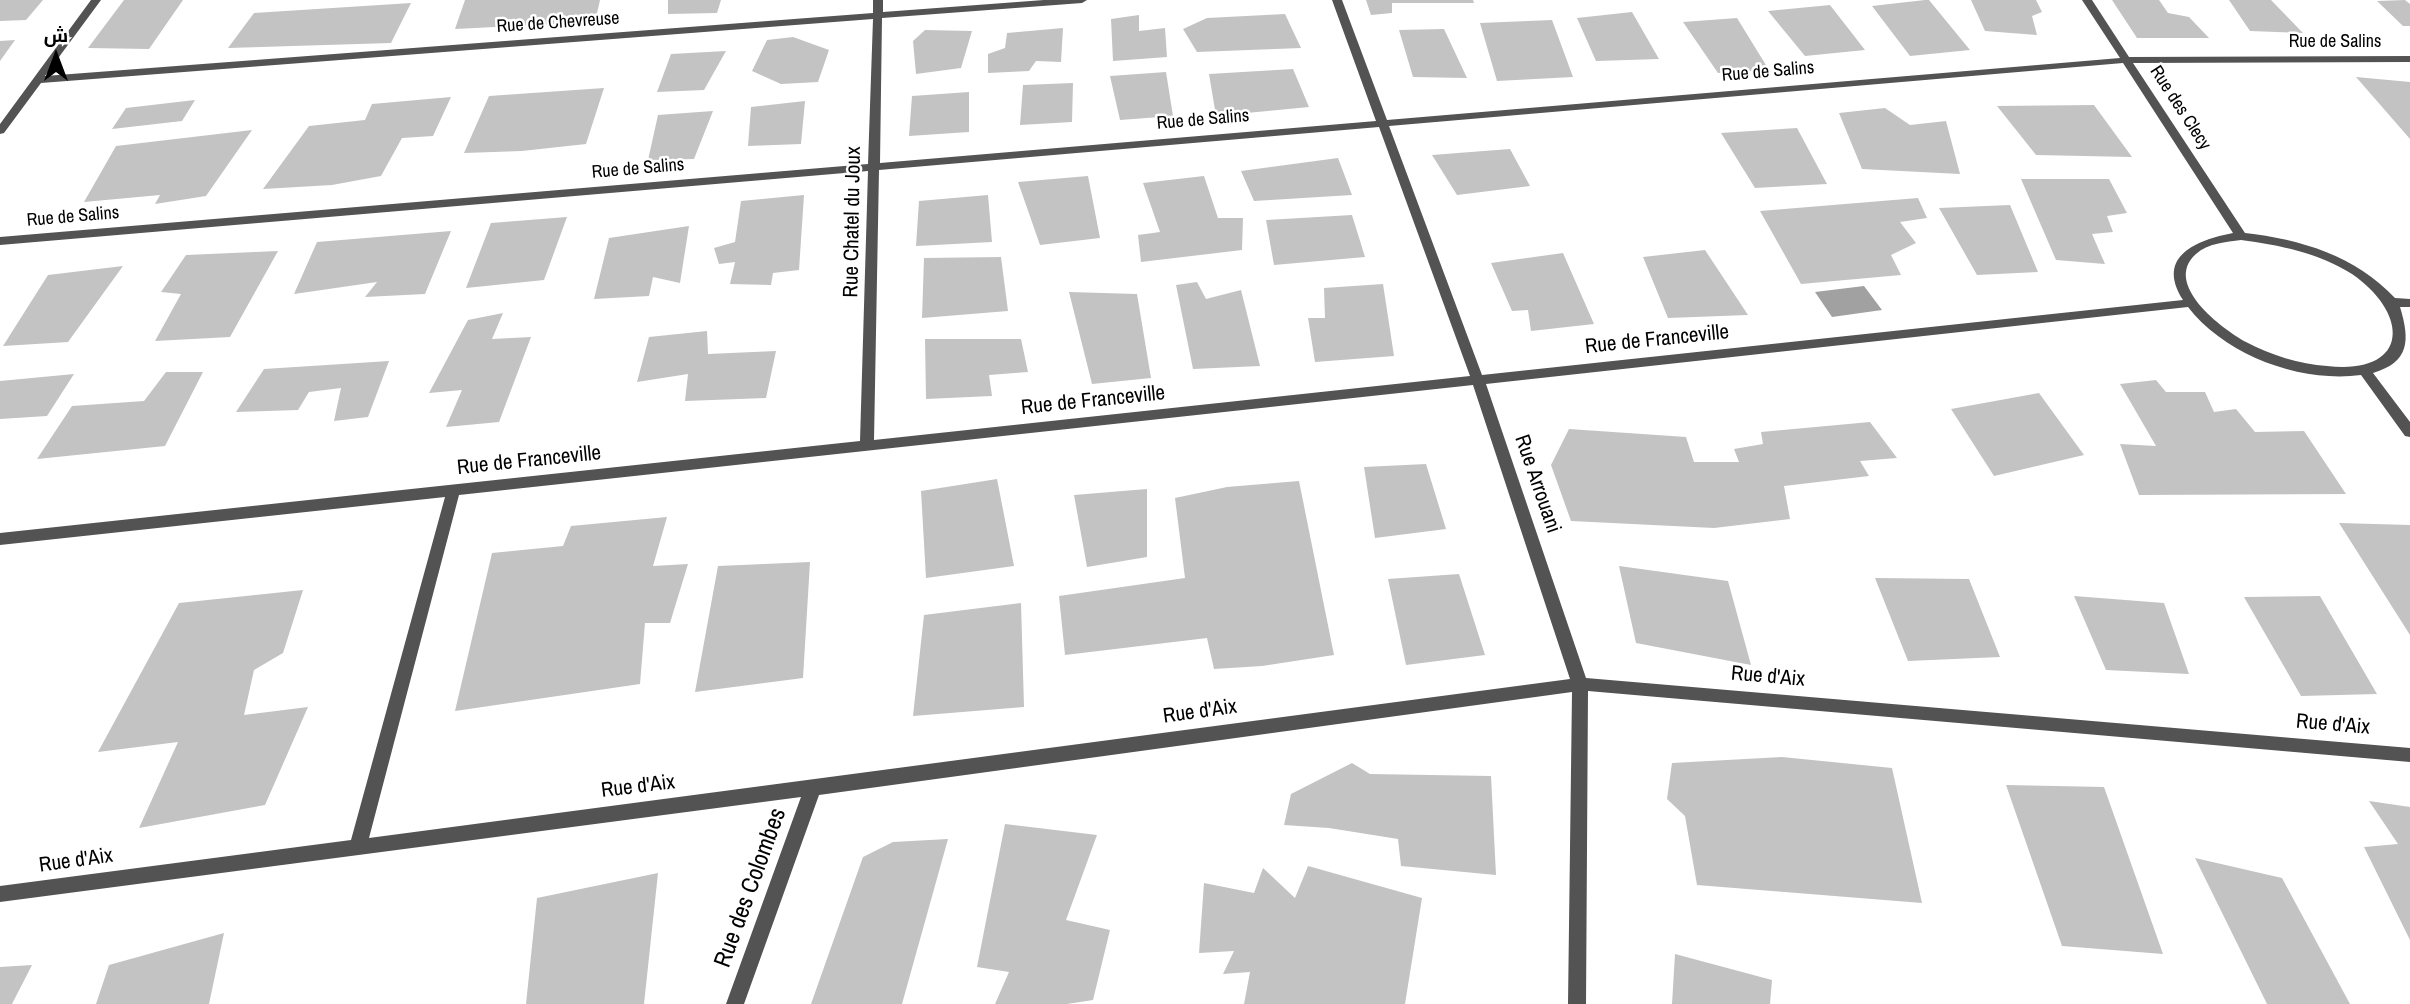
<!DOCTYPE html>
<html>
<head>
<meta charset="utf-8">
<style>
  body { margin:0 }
  #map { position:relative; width:2410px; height:1004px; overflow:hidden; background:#fff; font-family:"Archivo Narrow",Cairo,sans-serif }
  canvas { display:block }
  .north { position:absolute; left:21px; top:21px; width:70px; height:70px; -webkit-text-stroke:5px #fff; paint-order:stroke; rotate:0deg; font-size:19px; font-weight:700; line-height:28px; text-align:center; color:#000 }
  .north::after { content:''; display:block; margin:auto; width:24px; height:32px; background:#000; clip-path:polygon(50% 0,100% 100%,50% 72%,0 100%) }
</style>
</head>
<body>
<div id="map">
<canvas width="2410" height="1004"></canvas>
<div class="north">ش</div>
</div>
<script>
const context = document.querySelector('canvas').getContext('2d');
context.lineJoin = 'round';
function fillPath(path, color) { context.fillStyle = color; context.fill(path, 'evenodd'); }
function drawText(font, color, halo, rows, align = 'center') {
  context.font = font + ' "Archivo Narrow",sans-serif'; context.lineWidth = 5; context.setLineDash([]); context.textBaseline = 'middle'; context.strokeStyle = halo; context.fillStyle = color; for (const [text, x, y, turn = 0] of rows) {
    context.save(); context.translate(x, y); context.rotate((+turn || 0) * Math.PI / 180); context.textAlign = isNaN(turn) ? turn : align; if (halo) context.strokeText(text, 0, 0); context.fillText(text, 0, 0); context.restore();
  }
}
fillPath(new Path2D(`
  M1864,286L1882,310L1832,317L1815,292Z`), '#a1a1a1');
fillPath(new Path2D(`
  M0,0H43L26,20L0,21Z
  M124,0H183L149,49L88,48Z
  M465,0H600L595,22L455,29Z
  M668,0H721L717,13L668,14Z
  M1366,0H1473L1474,3H1392V13L1371,15Z
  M1925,0H1929L1970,50L1910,56L1872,6Z
  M1971,0H2036L2042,12L2032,16L2037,35L1985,31Z
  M2112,0H2159L2168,13L2189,17L2209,38H2137Z
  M2229,0H2271L2303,33L2250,31Z
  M2405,0L2410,4V26H2403L2377,1Z
  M411,3L391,43L228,48L254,13Z
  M1830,5L1865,50L1805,56L1768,11Z
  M1632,12L1659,59L1596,61L1577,18Z
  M1285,14L1301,48L1197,52L1183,29L1207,18Z
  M1139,15V31L1165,28L1167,57L1113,61L1111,19Z
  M1737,18L1769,70L1718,73L1683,22Z
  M1552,20L1573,77L1497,81L1480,23Z
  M1063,28L1061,62L1036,61L1029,71L988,73V54L1005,48L1007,33Z
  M1444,29L1467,78L1413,77L1399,30Z
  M925,30L972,31L961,68L916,74L913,41Z
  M793,37L829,50L818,82L781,84L752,71L767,40Z
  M15,40L0,61V41Z
  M726,51L704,90L657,92L671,54Z
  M1293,69L1309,107L1216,116L1209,74Z
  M1166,72L1173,116L1120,120L1110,76Z
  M2356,77L2410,82V139Z
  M1073,83L1072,122L1020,125L1023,85Z
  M604,88L586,144L522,151L464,153L489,96Z
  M969,92V132L909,136L912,96Z
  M451,97L433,136L402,138L381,176L332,185L263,189L309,126L365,120L372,104Z
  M195,100L182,121L112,129L126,108Z
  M805,101L801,144L748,146L751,107Z
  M2094,105L2132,157L2036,155L1997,106Z
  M1885,108L1910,125L1946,121L1960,174L1862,169L1839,113Z
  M713,111L694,159L648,160L658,115Z
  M1797,128L1827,184L1755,188L1721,133Z
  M252,130L206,196L155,204L160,195L84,202L116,146Z
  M1510,149L1530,186L1457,195L1432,155Z
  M1338,158L1352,195L1254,201L1241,171Z
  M1088,176L1100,238L1040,245L1018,182Z
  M1204,176L1218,218H1243L1242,250L1141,262L1138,235L1160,232L1143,183Z
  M2021,179H2109L2127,213L2107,216L2113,232L2092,234L2105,264L2056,260Z
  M804,195L799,270L773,273L771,285L730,284L735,262L719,264L714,248L735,242L741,201Z
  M988,195L992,242L916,246L919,201Z
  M1918,198L1927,218L1900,222L1916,243L1891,255L1901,275L1801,284L1760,211Z
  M2010,205L2038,272L1977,275L1939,208Z
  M1352,215L1365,257L1274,265L1266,220Z
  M567,217L544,280L466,288L491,223Z
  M689,226L680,283L653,277L649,296L594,299L609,238Z
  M451,231L425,294L365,297L377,282L294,294L317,242Z
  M1705,250L1748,315L1668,318L1643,257Z
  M278,251L230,337L155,341L181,294L161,292L186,255Z
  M1563,253L1594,324L1531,331L1528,310L1512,311L1491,263Z
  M1001,257L1008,311L922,318L924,258Z
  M123,266L68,342L3,346L48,275Z
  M1197,282L1206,299L1241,290L1260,366L1193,369L1176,285Z
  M1383,284L1394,356L1315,362L1308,318H1325L1324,288Z
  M1069,292L1137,294L1151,378L1092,384Z
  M503,313L492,339L531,337L499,422L446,427L462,390L429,393L468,320Z
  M707,331L708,354L776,351L766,398L685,401L688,374L637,382L649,337Z
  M925,339H1021L1028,372L989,375L992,396L926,399Z
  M389,361L368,417L334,421L341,388L309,392L298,410L236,412L264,369Z
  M166,372H203L165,446L37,459L72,406L144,401Z
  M74,374L47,416L0,419V381Z
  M2156,380L2166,392H2205L2214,412L2236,409L2255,432L2304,431L2346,494L2139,495L2120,444L2156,446L2120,384Z
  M2039,393L2084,455L1994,476L1951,409Z
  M1870,422L1897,458L1860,461L1869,476L1784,486L1790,519L1714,528L1571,521L1551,465L1569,429L1686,437L1694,462H1739L1734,449L1763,444L1761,432Z
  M1426,464L1446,529L1375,538L1364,467Z
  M997,479L1014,566L926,578L921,491Z
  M1299,481L1334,655L1262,666L1214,669L1207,638L1065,655L1059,596L1185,578L1175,498L1227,487Z
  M1147,489V557L1087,567L1074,495Z
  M667,517L653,566L688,564L670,623H645L640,684L455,711L492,553L563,546L571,526Z
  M2339,523L2410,525V635Z
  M810,562L803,678L695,692L718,566Z
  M1619,566L1728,581L1751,665L1636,643Z
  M1459,574L1485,655L1406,665L1388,579Z
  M1875,578L1969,579L2000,657L1908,661Z
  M303,590L283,653L254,670L244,715L308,707L265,805L139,828L178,742L98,752L179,603Z
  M2074,596L2164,603L2189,674L2106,670Z
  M2320,596L2377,694L2301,696L2244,597Z
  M1021,603L1024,707L913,716L924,615Z
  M1782,757L1892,768L1922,903L1697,885L1685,816L1667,799L1672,763Z
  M1352,763L1370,774L1491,776L1496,875L1401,866L1398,839L1329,828L1284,825L1291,794Z
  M2006,785L2104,787L2163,954L2062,946Z
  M2369,801L2410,807V940L2364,847L2398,844Z
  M1005,824L1097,835L1066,920L1110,930L1093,1000L1067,1004H995L1009,972L977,967Z
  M948,839L902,1004H811L863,857L893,842Z
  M2195,858L2282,878L2350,1004H2267Z
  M1308,866L1422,898L1405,1004H1244L1250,972L1223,974L1234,951L1199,953L1204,883L1254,893L1263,868L1295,898Z
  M658,873L644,1004H526L537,898Z
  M224,933L209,1004H96L109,965Z
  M1675,954L1772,980L1770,1004H1672Z
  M32,965L12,1004H0V967Z`), '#c3c3c3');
fillPath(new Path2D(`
  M91,0H101L45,76L873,13V0H883V12L1044,0H1087L1082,3L882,18L880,163L1376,121L1332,0H1342L1387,120L2120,58L2082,0H2092L2129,57L2410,56V62L2133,63L2245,233C2300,239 2356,256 2395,298L2410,299V307H2400C2410,340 2410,362 2373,373L2410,422V437L2405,436L2361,375C2301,383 2226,356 2188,307L1486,384L1586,678L2410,748V762L1588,691L1586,1004H1568L1572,692L819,795L744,1004H726L801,797L0,902V886L351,840L445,497L0,545V533L860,441L868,171L0,245V237L868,164L873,19L41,83L4,133L0,134V124ZM2123,63L2233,233C2197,240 2155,256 2183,300L1482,375L1389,126ZM1379,127L1470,376L874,440L879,170ZM2241,240C2279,245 2319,253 2352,274C2410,314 2410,375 2327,366C2299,364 2271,355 2246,342C2222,329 2162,284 2196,254C2208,243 2226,242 2241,240ZM1473,385L1570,679L369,838L459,495Z`), '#535353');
drawText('18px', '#000', '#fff', [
  ["Rue de Chevreuse",558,23,-4],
  ["Rue de Salins",2335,42],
  ["Rue de Salins",1768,72,-5],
  ["Rue des Clecy",2180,108,57],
  ["Rue de Salins",1203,120,-5],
  ["Rue de Salins",638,169,-5],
  ["Rue de Salins",73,217,-5]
]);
drawText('21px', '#000', '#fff', [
  ["Rue Chatel du Joux",853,222,-89],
  ["Rue de Franceville",1657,340,-6],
  ["Rue de Franceville",1093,401,-6],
  ["Rue de Franceville",529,461,-6],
  ["Rue Arrouani",1537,484,71],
  ["Rue d'Aix",1768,677,5],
  ["Rue d'Aix",1200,712,-8],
  ["Rue d'Aix",2333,725,5],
  ["Rue d'Aix",638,787,-7],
  ["Rue d'Aix",76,861,-8]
]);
drawText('24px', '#000', '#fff', [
  ["Rue des Colombes",751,888,-70]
]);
</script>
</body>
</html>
